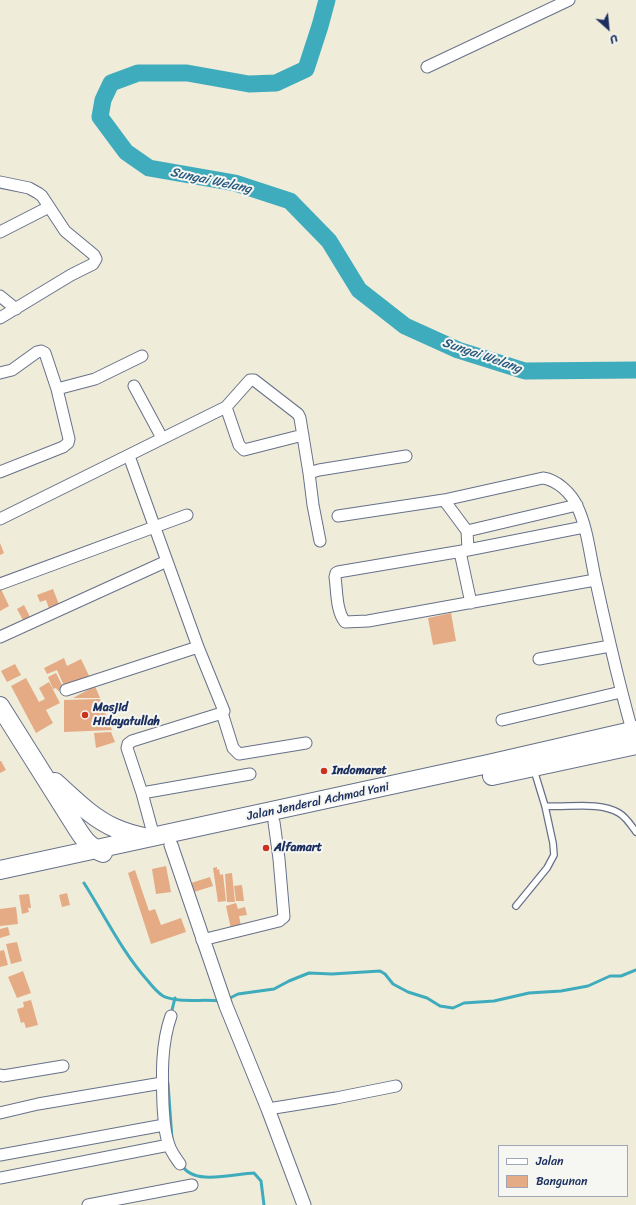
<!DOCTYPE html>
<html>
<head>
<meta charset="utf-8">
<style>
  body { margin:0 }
  #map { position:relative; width:636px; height:1205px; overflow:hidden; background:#f0ecda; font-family:Sriracha,sans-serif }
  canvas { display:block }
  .legend { position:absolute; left:498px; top:1145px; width:130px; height:52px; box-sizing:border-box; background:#f6f6f2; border:1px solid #9ea6b7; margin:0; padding:5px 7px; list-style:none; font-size:12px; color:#1b2f5e }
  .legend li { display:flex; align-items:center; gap:8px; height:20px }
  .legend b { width:20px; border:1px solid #9ea6b7 }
  .north { position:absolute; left:588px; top:8px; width:40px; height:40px; -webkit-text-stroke:3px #f6f6f2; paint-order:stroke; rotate:153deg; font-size:11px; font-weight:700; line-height:16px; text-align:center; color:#1b2f5e }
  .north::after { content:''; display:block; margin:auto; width:14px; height:18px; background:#1b2f5e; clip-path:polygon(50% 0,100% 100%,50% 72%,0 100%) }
</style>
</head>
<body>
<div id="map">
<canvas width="636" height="1205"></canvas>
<ul class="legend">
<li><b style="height:5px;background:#fff"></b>Jalan</li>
<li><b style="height:11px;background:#e4ab85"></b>Bangunan</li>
</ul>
<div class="north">U</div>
</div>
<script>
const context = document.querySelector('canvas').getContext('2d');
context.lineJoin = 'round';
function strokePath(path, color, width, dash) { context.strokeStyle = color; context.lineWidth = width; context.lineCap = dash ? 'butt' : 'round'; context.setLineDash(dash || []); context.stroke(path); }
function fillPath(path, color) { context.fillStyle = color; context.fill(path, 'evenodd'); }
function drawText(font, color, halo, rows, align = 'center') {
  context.font = font + ' Sriracha,sans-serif'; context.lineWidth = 4; context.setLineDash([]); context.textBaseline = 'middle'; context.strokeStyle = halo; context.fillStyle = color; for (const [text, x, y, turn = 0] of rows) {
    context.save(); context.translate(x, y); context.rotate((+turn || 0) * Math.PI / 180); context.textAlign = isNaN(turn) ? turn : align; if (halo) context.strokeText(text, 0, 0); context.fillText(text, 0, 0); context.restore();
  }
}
strokePath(new Path2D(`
  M84,883C105,916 122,952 148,981C152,986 157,992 163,996C176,1003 205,999 221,1001
  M228,999L238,994L274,989L289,981L309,973L332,974L380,971L385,974L393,984L408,992L427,998L440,1006L453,1008L464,1003L494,1001L529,993L561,991L588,986L610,976H621L636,970
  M171,1014L175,998
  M168,1083L172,1139
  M182,1165C193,1186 233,1174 254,1173L261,1181L264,1205`), '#3eacbc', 3);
strokePath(new Path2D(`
  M327,0L320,26L306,69L276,83L249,84L187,73H138L111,83L103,100L100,117L126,152L149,168L235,183L290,201L329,241L359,290L405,326L458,350L525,371L636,370`), '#3eacbc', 17);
fillPath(new Path2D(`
  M0,543L4,553L0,555Z
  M0,587L9,606L0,611Z
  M53,589L60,607L50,611L46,600L40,602L37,595Z
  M24,605L31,619L24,622L17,609Z
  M451,613L456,641L433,645L428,618Z
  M64,658L67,666L81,659L91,680L65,688L57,670L47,674L44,668Z
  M15,664L21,675L7,682L1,671Z
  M56,673L64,689L58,691L56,688L53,689L48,677Z
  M26,678L39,702L45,699L39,688L49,682L60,703L46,710L53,723L36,733L11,686Z
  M95,686L100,698H73Z
  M100,699L112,730L64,732V700Z
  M111,732L115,742L96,748L94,733Z
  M0,761H1L6,770L0,773Z
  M166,866L171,892L156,894L152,869Z
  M217,867V870L219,869L220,875L223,874L226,901L218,902L213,868Z
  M135,870L149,911L155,909L161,925L181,918L186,932L151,944L128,873Z
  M232,873L235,902H227L225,874Z
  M210,877L213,886L194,892L191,883Z
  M242,885L244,901H236L234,886Z
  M67,893L70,905L62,907L59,895Z
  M29,894L31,908H28L29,912L22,914L19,895Z
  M236,903L238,909L245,907L247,915L239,916L241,926L231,929L226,906Z
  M16,907L18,924L0,926V909Z
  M8,927L10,935L0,938V929Z
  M17,942L22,961L11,964L6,944Z
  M4,950L8,965L0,967V951Z
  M23,971L31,993L17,998L8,977Z
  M31,1000L38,1025L26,1028L24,1022L21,1023L17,1009L24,1007L23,1002Z`), '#e4ab85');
const service = new Path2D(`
  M545,806C567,808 599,801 619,813C626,817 631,825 636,832
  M516,906L547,868L554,855L553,843L545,806L534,770`);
const minor = new Path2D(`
  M427,67L569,0
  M0,182L29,188L38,193L42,196L65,231L94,255L96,259L93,264L71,275L0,318
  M0,232L49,207
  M0,296L16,309
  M0,373L12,370L37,352L41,351L45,353L57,389L69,439L68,443L63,447L0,472
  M134,386L162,438
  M57,389L95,379L142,356
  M226,407L239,445L244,450L303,435
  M129,456L198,647L224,711L222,713L132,741L128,744L127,748L142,793L154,837
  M309,473L313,505L320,541
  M444,500L467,531L468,550L338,572L336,573L335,577C337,590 336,611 345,622L368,621L595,580
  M338,516L444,500L543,478C557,480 571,493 577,506C588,529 590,557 596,582C607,632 618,681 632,730
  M0,519L226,407L250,380H254L298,414L300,418L309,473L319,470L406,456
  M467,531L577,505
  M468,550L584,527
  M460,552L471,603
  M0,584L187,515
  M0,637L167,561
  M539,659L610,646
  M66,690L198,647
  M222,713L233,748L239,754L306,743
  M502,720L621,692
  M142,793L250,774
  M202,940L279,921L284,917L279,859L274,822
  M171,1016C161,1044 162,1075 163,1105C164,1119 164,1133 169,1145C171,1152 176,1158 180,1164
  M0,1075L3,1076L63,1066
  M268,1109L336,1098L396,1086
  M0,1113L38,1104L162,1083
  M0,1155L164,1125
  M0,1178L169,1145
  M88,1205L192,1185`);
const tertiary = new Path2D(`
  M171,845L226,1006L268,1109L304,1205`);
const trunk = new Path2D(`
  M0,706L78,830C85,841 91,848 103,853
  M492,776L636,745
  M55,782C74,799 92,818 115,828C124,832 134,835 144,837
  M0,870L488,764L636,730`);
strokePath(service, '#667189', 8);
strokePath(minor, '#667189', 13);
strokePath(tertiary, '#667189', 15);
strokePath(trunk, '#667189', 20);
strokePath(service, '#fff', 5.5);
strokePath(minor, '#fff', 11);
strokePath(tertiary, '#fff', 13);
strokePath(trunk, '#fff', 18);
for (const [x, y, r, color] of [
  [85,715,4,"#c8321e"],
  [324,771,4,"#c8321e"],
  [266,848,4,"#c8321e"]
]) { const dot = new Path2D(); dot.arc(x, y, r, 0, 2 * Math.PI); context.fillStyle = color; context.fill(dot); strokePath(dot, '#f6f6f2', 1.5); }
drawText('bold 12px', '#1b2f5e', '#f6f6f2', [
  ["Masjid",93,708],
  ["Hidayatullah",93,722],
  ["Indomaret",332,771],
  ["Alfamart",274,848]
], 'left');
drawText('12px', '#1b2f5e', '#f6f6f2', [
  ["Jalan Jenderal Achmad Yani",318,802,-12]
]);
drawText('italic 13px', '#275b7f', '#f6f6f2', [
  ["Sungai Welang",211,181,12],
  ["Sungai Welang",482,356,19]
]);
</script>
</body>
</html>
